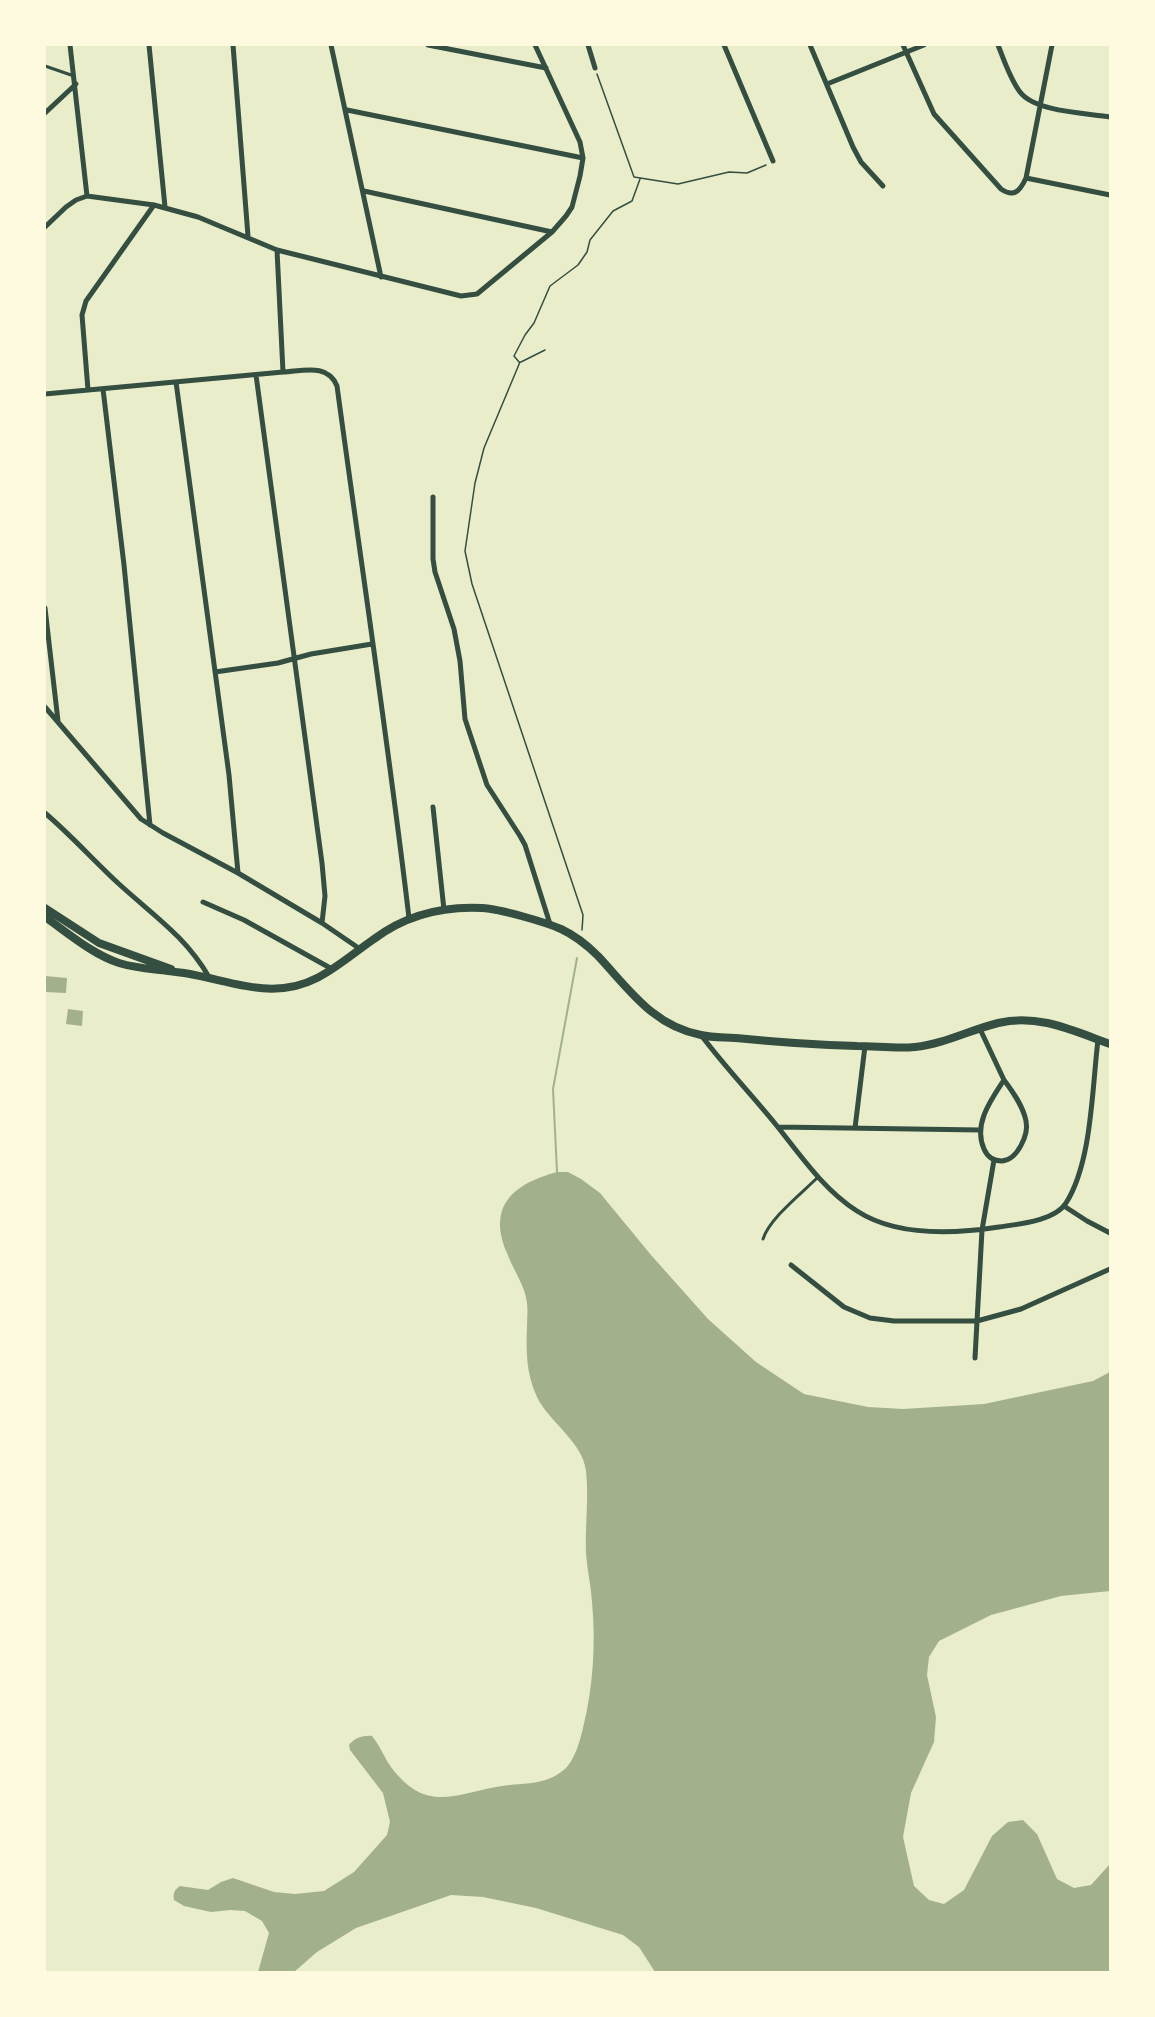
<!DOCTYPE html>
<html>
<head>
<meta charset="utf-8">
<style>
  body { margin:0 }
  #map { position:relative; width:1155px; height:2017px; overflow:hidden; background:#e9edc9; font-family:Manrope,sans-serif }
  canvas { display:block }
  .frame { position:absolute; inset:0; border:46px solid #fefae0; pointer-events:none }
</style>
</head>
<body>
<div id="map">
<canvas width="1155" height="2017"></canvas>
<div class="frame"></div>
</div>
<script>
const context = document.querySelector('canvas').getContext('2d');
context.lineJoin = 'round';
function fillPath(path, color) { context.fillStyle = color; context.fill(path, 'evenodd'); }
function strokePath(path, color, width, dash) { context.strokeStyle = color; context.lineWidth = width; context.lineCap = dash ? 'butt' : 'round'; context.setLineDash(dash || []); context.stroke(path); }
fillPath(new Path2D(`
  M45,976L67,978L66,993L45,992Z
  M68,1009L83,1011L82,1026L66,1024Z
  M557,1172H568L581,1179L600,1193L651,1255L708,1319L756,1362L804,1394L868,1407L903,1409L984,1404L1093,1381L1110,1372V1591L1061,1596L991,1615L939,1641L929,1657L927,1675L936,1717L934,1742L911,1793L903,1837L914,1886L929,1900L944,1904L964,1890L992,1836L1008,1822L1023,1820L1037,1834L1057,1879L1074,1888L1091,1885L1110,1864V1972H655L639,1947L623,1935L536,1908L483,1897L451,1895L356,1928L317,1952L294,1972H258L269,1933L262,1921L245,1911L230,1910L211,1912L184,1906L174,1900C173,1893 174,1890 180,1886L208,1890L221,1882L233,1878L274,1892L295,1894L324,1891L354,1872L387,1835L390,1822L383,1793L350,1750L349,1745C354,1738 364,1735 372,1736C381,1747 385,1760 394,1771C427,1811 453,1795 496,1787C521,1782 544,1787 565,1769C575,1759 580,1741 583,1728C593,1687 596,1644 592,1602C591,1586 587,1569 586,1553C585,1526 589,1498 586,1471C583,1442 549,1422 537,1397C526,1374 526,1350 527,1326C527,1318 528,1310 527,1303C525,1285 513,1270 507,1253C487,1206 513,1184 557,1172Z`), '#a3b18a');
strokePath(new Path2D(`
  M557,1172L553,1089L577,958`), '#a3b18a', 2);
strokePath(new Path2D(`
  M597,74L634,177L678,184L729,172L747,173L766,165
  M519,362L514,356L525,335L534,323L550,286L578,265L587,252L590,240L613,211L632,201L640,179
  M520,362L484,448L475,483L465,551L472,584L583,915L582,930
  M521,362L545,350`), '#344e41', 1.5);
strokePath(new Path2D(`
  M45,66L74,76
  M763,1239C770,1218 801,1194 817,1178`), '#344e41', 3);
strokePath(new Path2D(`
  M70,45L87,196
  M149,45L165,207
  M233,45L248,236
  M331,45L381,277
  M428,45L546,68
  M588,45L595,68
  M724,45L773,161
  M810,45L853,147L861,162L883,186
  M903,45L934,114L1001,189C1014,198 1020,191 1026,178L1052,45
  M998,45C1004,60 1010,79 1020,92C1035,112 1086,113 1110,117
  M827,84L924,45
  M347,110L583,158
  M45,113L76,84
  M1026,178L1110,195
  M364,191L552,232
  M45,227L66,207L76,200L87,196L154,205L198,217L277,250L461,296L477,294L552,232L566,216L572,207L580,176L583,158L580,142L535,45
  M277,250L283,372
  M256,375L322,863L325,896L322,923
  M176,382L229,775L238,873
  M103,389L124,565L150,825
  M88,390L82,315L86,301L154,205
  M45,394L283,372C303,371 328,363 337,386C361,563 388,740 409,918
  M433,497V559L435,572L454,629L460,661L465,719L487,785L520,836L525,845L550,924
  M45,608L58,721
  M215,672L278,663L311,654L372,644
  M45,707L141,819L163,833L238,873L322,923L360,949
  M433,807L444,910
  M45,813C71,835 94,861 119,884C154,916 185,936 209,977
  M203,902L244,920L332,969
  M980,1029L1004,1080
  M701,1035C725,1067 752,1095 777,1126C801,1156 824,1190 857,1211C897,1237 954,1234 999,1227C1018,1224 1055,1221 1066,1203C1092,1162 1092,1088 1098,1040
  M1004,1080C1013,1092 1023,1106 1026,1121C1029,1135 1017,1160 1002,1161C993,1161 987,1156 984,1149C973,1124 991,1100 1004,1080Z
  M778,1127L980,1130
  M855,1128L865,1046
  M1064,1206L1087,1221L1110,1233
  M791,1265L844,1307L870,1318L894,1321H977L1021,1309L1110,1269
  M975,1358L982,1230L994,1160`), '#344e41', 5);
strokePath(new Path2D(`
  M45,908L99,943L171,969
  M45,917C68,933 92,954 119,963C138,969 156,969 176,972C224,977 269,1003 317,978C337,968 355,952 374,939C406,915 443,906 482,908C500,909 545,922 561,929C574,935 588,946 598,956C629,989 653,1026 701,1035C713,1038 725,1037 736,1038C776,1042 816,1045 857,1046C876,1046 896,1049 915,1047C944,1044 970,1030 998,1023C1037,1013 1074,1031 1110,1044`), '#344e41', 8);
</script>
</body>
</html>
